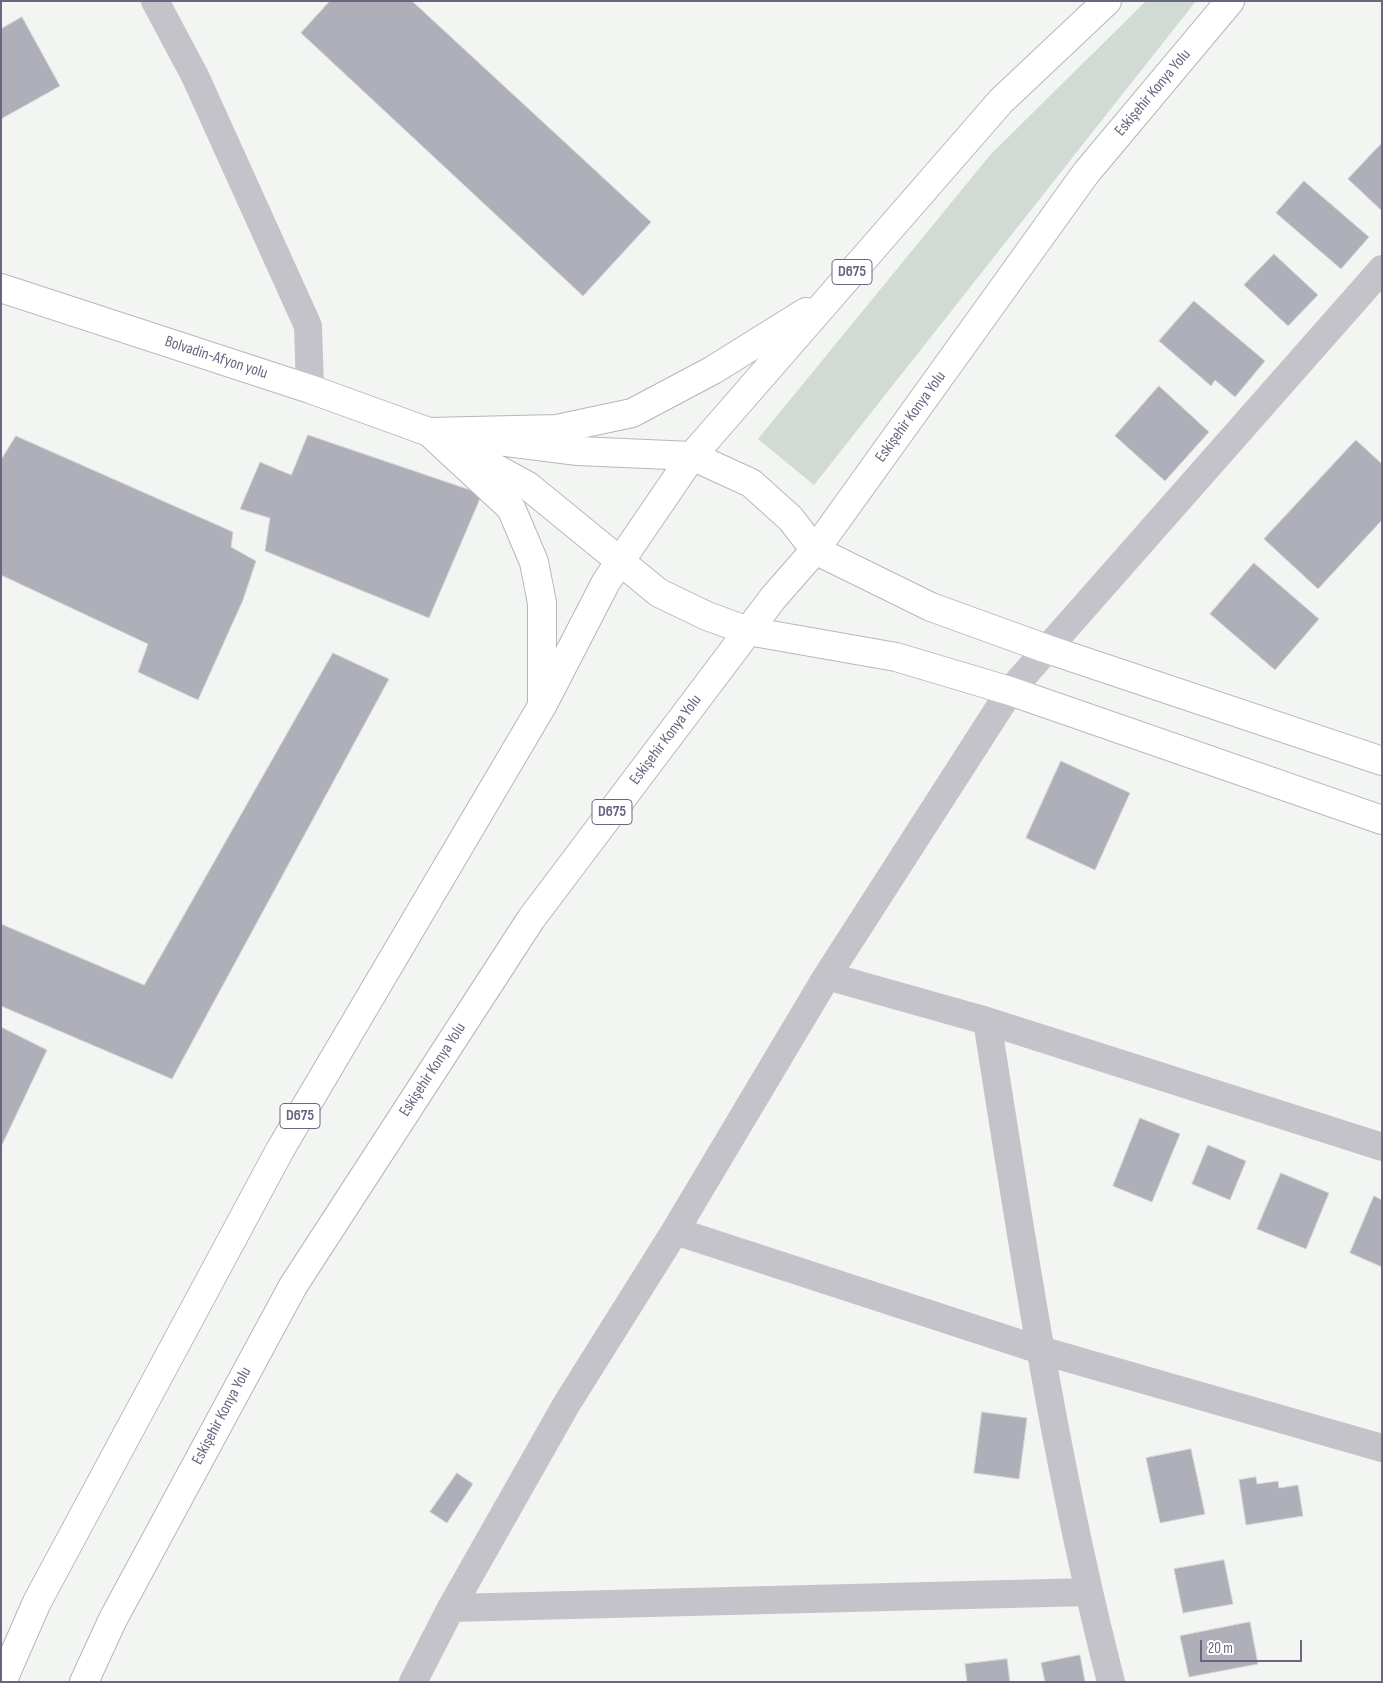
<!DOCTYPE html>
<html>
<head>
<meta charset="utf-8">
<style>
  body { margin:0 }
  #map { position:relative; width:1383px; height:1683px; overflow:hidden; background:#f3f5f2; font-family:"Sofia Sans Condensed",sans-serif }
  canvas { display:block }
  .frame { position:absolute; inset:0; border:2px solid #6a6681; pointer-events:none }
  .scale { position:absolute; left:1200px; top:1640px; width:102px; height:22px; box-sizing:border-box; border:2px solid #6a6681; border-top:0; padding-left:6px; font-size:15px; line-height:18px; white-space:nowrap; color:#6a6681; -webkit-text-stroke:4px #fff; paint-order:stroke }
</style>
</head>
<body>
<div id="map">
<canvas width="1383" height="1683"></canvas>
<div class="frame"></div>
<div class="scale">20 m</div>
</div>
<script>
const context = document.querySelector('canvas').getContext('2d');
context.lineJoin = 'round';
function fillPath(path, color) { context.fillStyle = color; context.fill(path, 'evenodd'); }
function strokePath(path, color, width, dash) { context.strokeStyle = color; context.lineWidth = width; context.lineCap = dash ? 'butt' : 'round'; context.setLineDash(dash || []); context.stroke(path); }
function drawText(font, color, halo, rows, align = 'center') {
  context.font = font + ' "Sofia Sans Condensed",sans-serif'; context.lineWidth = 5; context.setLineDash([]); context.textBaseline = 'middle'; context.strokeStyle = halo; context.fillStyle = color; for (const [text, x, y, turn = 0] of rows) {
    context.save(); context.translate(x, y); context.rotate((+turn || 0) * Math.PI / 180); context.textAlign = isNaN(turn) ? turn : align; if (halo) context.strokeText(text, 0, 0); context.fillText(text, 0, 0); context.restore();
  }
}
fillPath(new Path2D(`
  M1146,1H1196L814,485L758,439L991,154Z`), '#d1dad4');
const building = new Path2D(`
  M330,1H412L651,222L583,296L301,33Z
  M22,17L60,86L1,119V29Z
  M1382,143V211L1348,179Z
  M1304,181L1369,237L1341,269L1276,213Z
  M1274,254L1318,295L1288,326L1244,285Z
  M1194,301L1265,361L1235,397L1215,380L1211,386L1159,341Z
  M1159,386L1209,432L1165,481L1115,436Z
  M308,435L482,494L429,618L265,551L270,518L240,509L260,462L291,475Z
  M16,436L233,532L231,547L256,561L243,600L198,700L138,672L148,644L1,575V460Z
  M1356,440L1382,464V520L1318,589L1264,539Z
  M1254,563L1319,619L1275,670L1210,614Z
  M333,653L389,679L172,1079L1,1006V924L144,985Z
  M1061,761L1130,793L1095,870L1026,838Z
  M1,1027L47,1050L1,1147Z
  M1140,1118L1180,1134L1152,1202L1113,1186Z
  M1208,1145L1246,1161L1230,1200L1192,1184Z
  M1281,1173L1329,1193L1306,1249L1257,1229Z
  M1374,1196L1382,1200V1267L1350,1253Z
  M982,1412L1027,1418L1019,1479L974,1473Z
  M1191,1449L1205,1514L1160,1523L1146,1458Z
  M457,1473L473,1484L447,1523L430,1512Z
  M1256,1477L1257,1484L1278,1481L1279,1488L1298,1485L1303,1516L1246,1525L1239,1480Z
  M1224,1560L1233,1604L1183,1613L1174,1569Z
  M1250,1622L1258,1664L1189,1677L1180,1636Z
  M1080,1655L1085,1682H1045L1041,1663Z
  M1007,1659L1010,1682H967L965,1664Z`);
fillPath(building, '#afafb9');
strokePath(building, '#d5d6d4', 1);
const secondary = new Path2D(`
  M1,288L310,389L429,432L528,486L659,593L707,616L748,631L896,657L1010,691L1382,820
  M483,439L578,451L692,456L751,483L790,518L815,550L931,607L1047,649L1382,761`);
const highway = new Path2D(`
  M429,432L557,429L632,413L713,370L806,312
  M429,432L511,508L534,562L542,603V702
  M2,1682L37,1602L280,1150L542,706L606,582L692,456L1001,101L1107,1
  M84,1682L113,1619L293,1286L531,919L773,598L815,550L1086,173L1230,1`);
strokePath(secondary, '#b8b7bf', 30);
strokePath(highway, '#b6b5bb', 30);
strokePath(new Path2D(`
  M155,1L195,76L308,326L310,389
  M827,976L987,1021L1382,1147
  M987,1021C1022,1242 1055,1465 1111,1682
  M675,1231L827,976L1010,691L1382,269
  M451,1608L1088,1592
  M413,1682L451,1608L566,1405L675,1231L1040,1350L1382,1448`), '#c4c3c9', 28);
strokePath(secondary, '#fff', 28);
strokePath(highway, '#fff', 28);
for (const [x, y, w] of [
  [852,272,40],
  [612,812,40],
  [300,1116,40]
]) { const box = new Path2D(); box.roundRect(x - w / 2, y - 12.5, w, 25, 4); context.fillStyle = '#fff'; context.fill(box); strokePath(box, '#6a6681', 1); }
drawText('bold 15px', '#6a6681', null, [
  ["D675",852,272],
  ["D675",612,812],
  ["D675",300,1116]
]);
drawText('16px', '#6a6681', '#fff', [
  ["Eskişehir Konya Yolu",1153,93,-50],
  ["Bolvadin-Afyon yolu",216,358,18],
  ["Eskişehir Konya Yolu",911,417,-54],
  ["Eskişehir Konya Yolu",666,740,-53],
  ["Eskişehir Konya Yolu",433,1070,-57],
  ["Eskişehir Konya Yolu",222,1416,-62]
]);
</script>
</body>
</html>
